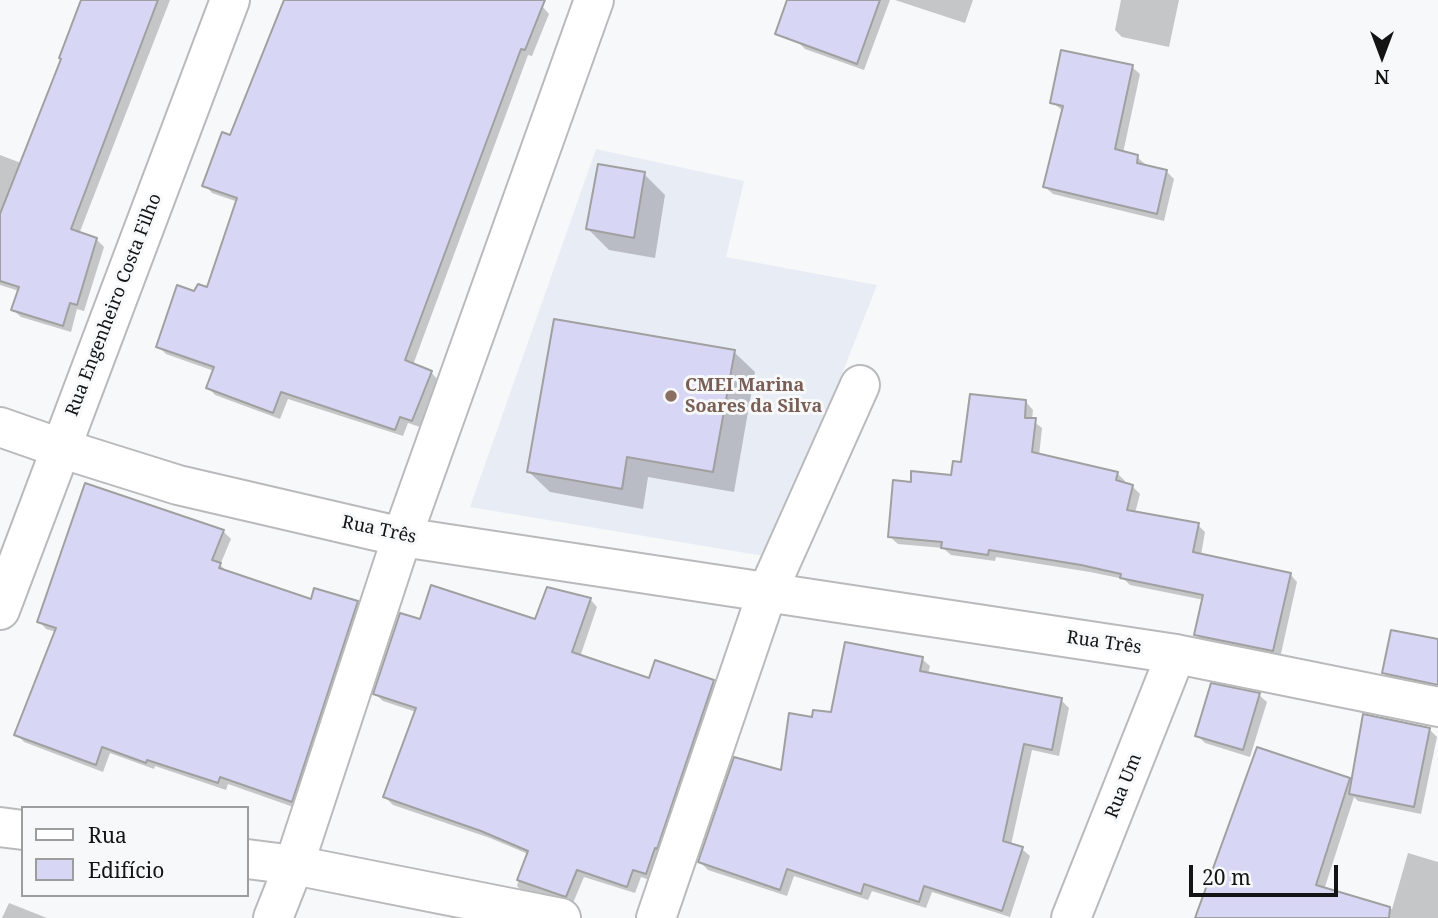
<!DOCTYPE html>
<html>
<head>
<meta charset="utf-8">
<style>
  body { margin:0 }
  #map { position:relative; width:1438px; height:918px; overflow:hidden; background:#f7f8f9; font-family:"Noto Serif",serif }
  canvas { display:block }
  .legend { position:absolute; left:21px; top:806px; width:228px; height:91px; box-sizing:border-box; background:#f7f8f9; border:2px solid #9c9d9d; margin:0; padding:9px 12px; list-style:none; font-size:21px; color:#141414 }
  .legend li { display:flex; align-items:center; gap:14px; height:35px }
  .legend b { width:35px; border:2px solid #9c9d9d }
  .north { position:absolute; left:1347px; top:21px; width:70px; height:70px; -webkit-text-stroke:5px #f7f8f9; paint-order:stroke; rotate:180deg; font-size:19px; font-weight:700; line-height:28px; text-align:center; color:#141414 }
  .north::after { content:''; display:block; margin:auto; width:24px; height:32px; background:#141414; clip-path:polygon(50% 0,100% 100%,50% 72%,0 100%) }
  .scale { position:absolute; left:1189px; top:865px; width:149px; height:32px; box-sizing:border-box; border:4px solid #141414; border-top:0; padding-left:9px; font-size:21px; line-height:24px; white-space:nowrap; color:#141414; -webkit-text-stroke:5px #f7f8f9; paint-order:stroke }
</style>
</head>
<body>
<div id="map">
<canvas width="1438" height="918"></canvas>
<ul class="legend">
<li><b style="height:9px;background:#fff"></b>Rua</li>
<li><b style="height:19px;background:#d7d7f5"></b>Edifício</li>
</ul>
<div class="north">N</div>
<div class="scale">20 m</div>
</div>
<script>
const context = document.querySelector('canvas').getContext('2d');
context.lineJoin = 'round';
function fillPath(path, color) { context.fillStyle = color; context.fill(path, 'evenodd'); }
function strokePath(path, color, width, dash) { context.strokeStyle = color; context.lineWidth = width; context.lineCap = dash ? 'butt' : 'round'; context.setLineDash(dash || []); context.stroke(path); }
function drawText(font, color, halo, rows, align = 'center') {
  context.font = font + ' "Noto Serif",serif'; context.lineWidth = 6; context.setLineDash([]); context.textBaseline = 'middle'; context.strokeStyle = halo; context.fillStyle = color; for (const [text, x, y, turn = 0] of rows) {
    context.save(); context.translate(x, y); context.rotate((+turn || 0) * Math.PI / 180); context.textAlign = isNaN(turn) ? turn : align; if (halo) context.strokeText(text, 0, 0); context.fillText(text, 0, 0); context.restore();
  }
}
fillPath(new Path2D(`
  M596,149L744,181L726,257L877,285L770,557L470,507Z`), '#e8ecf5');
fillPath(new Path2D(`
  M83,0H170L79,234L96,239L104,247L84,311L77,309L71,332L21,317L13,310L19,291L0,285V155L21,163L63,60Z
  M330,0H527L542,6L549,14L532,56L528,55L413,365L431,372L438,380L420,427L408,423L403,436L288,399L280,419L215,395L208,387L214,371L166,354L158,346L195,293L208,289L238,202L212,193L205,185L231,137Z
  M813,0H890L864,70L805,49L797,41Z
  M895,0H973L965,23Z
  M1121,0H1179L1169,47L1122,37L1115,30Z
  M1132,67L1140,74L1123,153L1137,157L1145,164L1144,167L1166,171L1174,179L1164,221L1053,194L1045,187L1063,111L1052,102Z
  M644,174L665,195L655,258L609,250L588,229Z
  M734,352L755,372L734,492L648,477L643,509L550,492L529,472Z
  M1026,402L1033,410L1032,420L1042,428L1039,456L1118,474L1125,481L1124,484L1132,486L1140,494L1135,513L1198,525L1205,532L1201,555L1290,574L1297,582L1280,658L1204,642L1196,635L1204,600L1130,585L1124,579L1090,572L996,557L995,561L951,555L943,548L898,544L890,537L912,484L952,477Z
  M223,531L231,539L220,565L228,572L312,601L357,602L365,610L299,809L228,784L226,790L155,766L154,769L110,753L103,772L24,742L17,734L56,632L46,629L39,621Z
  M590,599L597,607L580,657L650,680L713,681L721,689L653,881L641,877L635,893L584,877L573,903L524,893L517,886L528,854L490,838L393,805L385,797L416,712L383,701L375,694L421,621H536Z
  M1438,641V690L1392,680L1384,673Z
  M922,659L930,666L928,674L1061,700L1069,708L1059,756L1032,750L1011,845L1022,849L1030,856L1010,917L932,892L926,908L872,891L868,900L794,876L787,896L708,870L700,862L783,772L814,719L832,714Z
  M1259,695L1267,702L1250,757L1205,743L1197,735Z
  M1429,729L1437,737L1421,814L1358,801L1354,797L1324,890L1392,909L1408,853L1438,862V918H1197L1349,779L1353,782Z
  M9,903L47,918H2Z`), '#0003');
const building = new Path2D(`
  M81,0H158L71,229L97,238L77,305L70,303L63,326L11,310L19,287L0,281V214L61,59L59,58Z
  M284,0H545L525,50L521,49L405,360L432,371L412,421L400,417L395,430L281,392L273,413L206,388L214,367L156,347L177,285L194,291L198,284L207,287L237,198L202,186L222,132L230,135Z
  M787,0H880L857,64L775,34Z
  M1061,50L1133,65L1115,149L1138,155L1137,163L1167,170L1157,214L1043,187L1063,106L1050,103Z
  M598,164L645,172L634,238L586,229Z
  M554,319L735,350L713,472L627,457L622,489L527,472Z
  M970,394L1026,400L1025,418H1036L1032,452L1118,472L1116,480L1133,485L1127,510L1199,523L1193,552L1291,573L1273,651L1194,635L1203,595L1120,578L1121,574L1081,565L989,550L988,555L941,548L942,542L888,537L893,480L911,482V471L951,475L953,461L961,462Z
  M85,483L224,530L212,560L221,563L219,568L311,599L314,588L358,601L292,802L220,777L218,783L147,760L146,763L102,747L96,765L14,735L56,628L37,622Z
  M431,585L535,619L547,587L591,598L572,652L649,678L655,660L714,680L657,849L655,848L646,874L633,870L627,887L577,870L566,897L560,895L517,880L528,851L481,831L383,797L416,708L373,694L400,613L420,619Z
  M1391,630L1438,639V685L1382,673Z
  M845,642L923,657L920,671L1062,698L1052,750L1024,744L1003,841L1023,847L1002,911L924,886L919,902L864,884L861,894L787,869L780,890L698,862L734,757L781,770L789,713L812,717L813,710L831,712Z
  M1211,683L1260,693L1243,750L1195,736Z
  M1363,714L1430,728L1414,807L1349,794Z
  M1257,747L1350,778L1316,885L1390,907L1389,918H1195Z`);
fillPath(building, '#d7d7f5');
strokePath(building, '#a0a0a1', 2);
const minor = new Path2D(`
  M0,427L60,448L178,485L402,537L1176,654L1438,707
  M0,610L230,0
  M0,827L23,830
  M247,859L294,865L561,918
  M273,918L294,865L402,537L594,0
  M656,918L767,593L860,385
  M1071,918L1176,654`);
strokePath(minor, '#bababc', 42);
strokePath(minor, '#fff', 38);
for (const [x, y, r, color] of [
  [671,396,7,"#8d6e63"]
]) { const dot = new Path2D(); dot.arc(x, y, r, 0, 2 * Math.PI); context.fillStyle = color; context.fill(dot); strokePath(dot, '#f7f8f9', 2.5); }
drawText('18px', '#141414', '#f7f8f9', [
  ["Rua Engenheiro Costa Filho",114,305,-69],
  ["Rua Três",379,530,12],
  ["Rua Três",1104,643,8],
  ["Rua Um",1124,786,-68]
]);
drawText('bold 18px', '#785e54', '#f7f8f9', [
  ["CMEI Marina",685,386],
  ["Soares da Silva",685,407]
], 'left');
</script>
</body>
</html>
